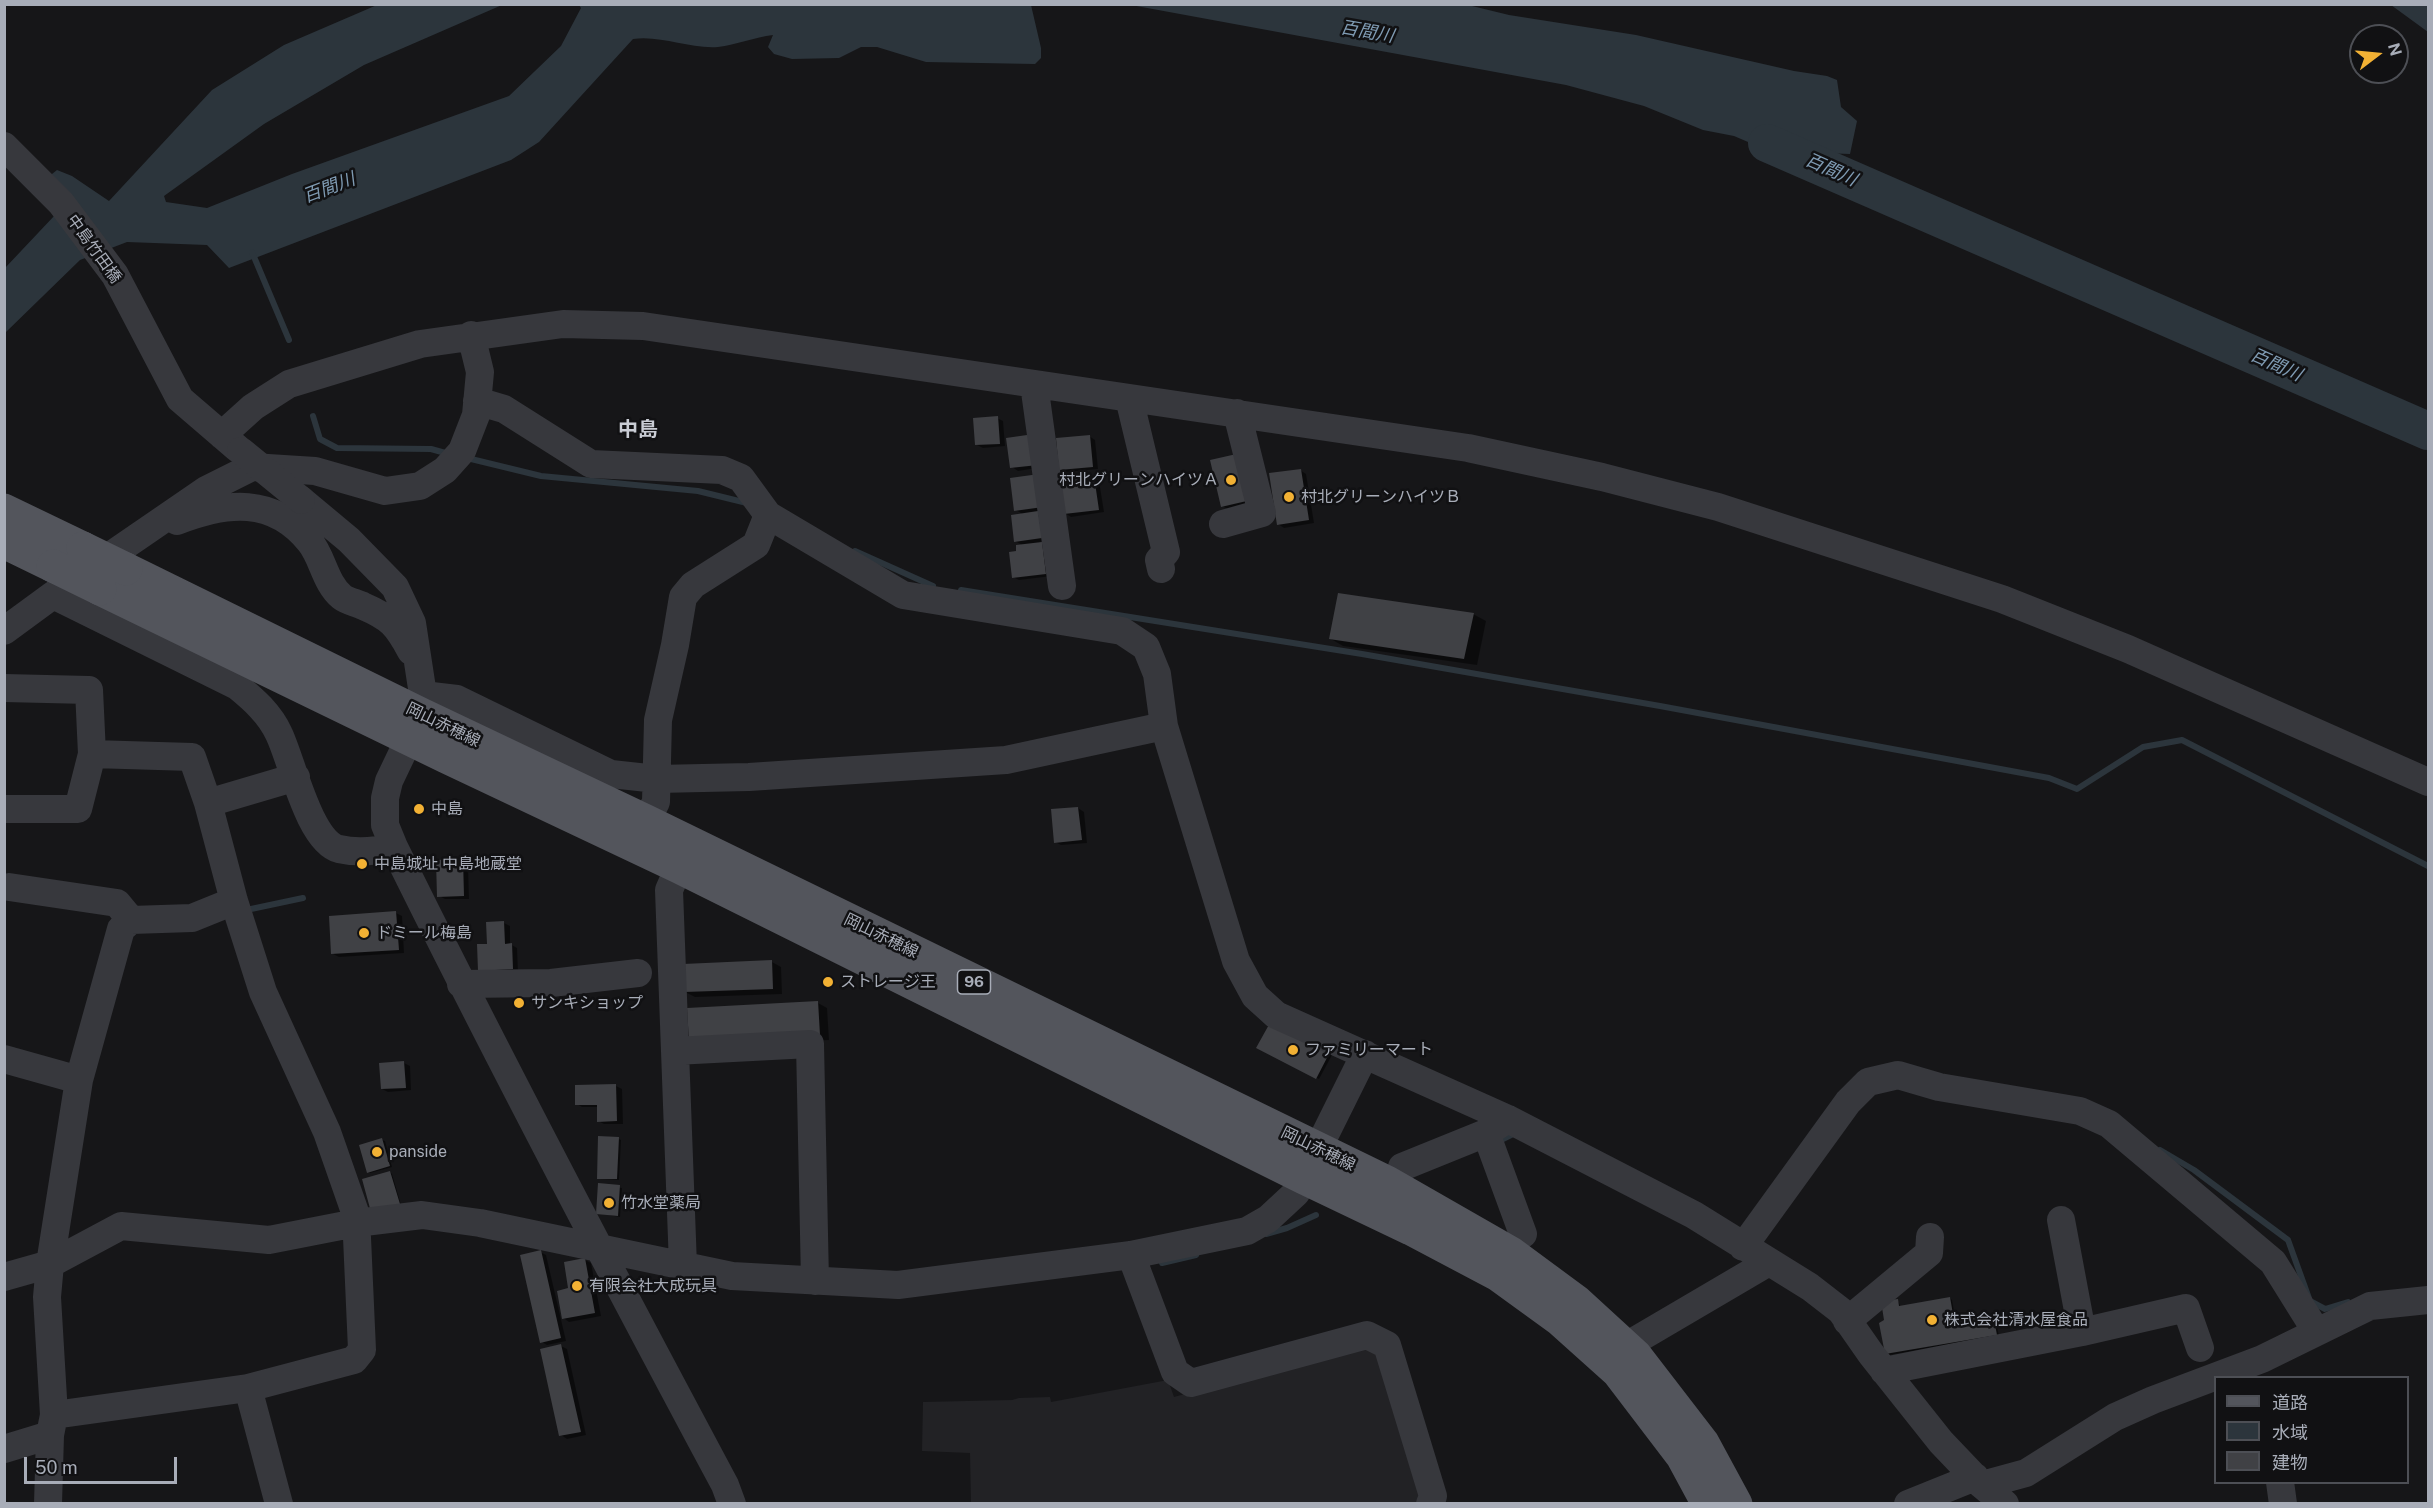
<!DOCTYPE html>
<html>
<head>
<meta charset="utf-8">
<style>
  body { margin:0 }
  #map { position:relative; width:2433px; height:1508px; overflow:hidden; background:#161618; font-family:"Public Sans","Noto Sans JP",sans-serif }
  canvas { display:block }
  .frame { position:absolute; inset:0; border:6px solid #a8adb8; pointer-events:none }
  .legend { position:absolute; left:2214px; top:1376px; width:195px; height:108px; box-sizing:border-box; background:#111113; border:2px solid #4d4f55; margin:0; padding:8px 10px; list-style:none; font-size:18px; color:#a8adb8 }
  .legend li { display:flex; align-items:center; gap:12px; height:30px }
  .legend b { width:30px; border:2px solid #4d4f55 }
  .north { position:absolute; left:2349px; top:24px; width:60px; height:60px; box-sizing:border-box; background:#111113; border:2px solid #4d4f55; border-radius:50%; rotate:74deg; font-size:16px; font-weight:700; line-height:24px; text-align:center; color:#a8adb8 }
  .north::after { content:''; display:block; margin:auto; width:21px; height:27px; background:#f2b134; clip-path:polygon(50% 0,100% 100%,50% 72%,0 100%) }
  .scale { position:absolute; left:24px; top:1457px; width:153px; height:27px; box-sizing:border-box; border:3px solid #a8adb8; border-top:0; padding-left:8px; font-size:18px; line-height:21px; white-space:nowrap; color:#a8adb8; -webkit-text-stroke:4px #111113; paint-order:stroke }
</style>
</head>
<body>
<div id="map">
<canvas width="2433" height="1508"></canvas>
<div class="frame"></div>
<ul class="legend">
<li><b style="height:8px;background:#53555c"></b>道路</li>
<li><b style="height:16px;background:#2c353c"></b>水域</li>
<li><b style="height:16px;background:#404145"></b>建物</li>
</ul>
<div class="north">N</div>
<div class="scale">50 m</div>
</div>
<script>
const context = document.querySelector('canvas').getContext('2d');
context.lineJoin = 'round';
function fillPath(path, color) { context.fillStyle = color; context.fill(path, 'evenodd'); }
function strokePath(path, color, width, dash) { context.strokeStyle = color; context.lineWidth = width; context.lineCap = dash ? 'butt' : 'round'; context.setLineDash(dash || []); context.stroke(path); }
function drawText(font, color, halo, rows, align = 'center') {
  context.font = font + ' "Public Sans","Noto Sans JP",sans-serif'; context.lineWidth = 5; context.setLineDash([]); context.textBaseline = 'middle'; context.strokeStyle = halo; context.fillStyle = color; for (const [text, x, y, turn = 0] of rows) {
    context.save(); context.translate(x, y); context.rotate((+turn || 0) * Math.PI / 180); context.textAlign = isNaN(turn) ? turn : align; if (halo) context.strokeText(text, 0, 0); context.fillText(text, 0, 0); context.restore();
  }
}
fillPath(new Path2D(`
  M1368,1344L1379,1354L1423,1494L1420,1504L971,1503L970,1453L922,1451L923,1402L1012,1400L1019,1398L1050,1397L1051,1402L1168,1380L1174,1397Z`), '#222225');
fillPath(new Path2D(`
  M377,5H502L364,65L264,124L164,196L166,202L207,208L292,174L509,96L561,46L581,8L579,5H1031L1041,48V58L1035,64L926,62L877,47H861L839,58L792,59L774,54L768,47L773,35C755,37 736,45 718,47C689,49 661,35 633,39L539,142L511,160L229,268L207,245L127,242L80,260L5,333V268L55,215L47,178L57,170L72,176L109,201L212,90L284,45Z
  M1131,5H1468L1509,15L1636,35L1794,71L1827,76L1837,80L1841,107L1857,121L1850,154L1822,153L1809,168L1734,136L1703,130L1644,106L1566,85Z
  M2391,5H2428V32Z`), '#2c353c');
fillPath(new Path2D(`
  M997,418L1003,421L1005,446L983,448L977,445Z
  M1034,436L1043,467L1018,471L1012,467Z
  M1089,436L1095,440L1098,469L1067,472L1061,469Z
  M1212,461L1257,503L1228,509L1222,506Z
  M1300,470L1306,474L1314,523L1284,528L1278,524Z
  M1039,475L1047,541L1039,542L1048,547L1052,576L1019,580L1013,577L1018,553L1024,546L1015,541L1024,515L1016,510Z
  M1093,477L1099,481L1104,512L1071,517L1065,513Z
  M1473,614L1486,621L1477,665L1343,646L1331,639Z
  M1078,808L1084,812L1087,843L1061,845L1055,842Z
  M462,861L468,864L469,899H445L439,896Z
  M396,913L402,916L404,953L339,957L333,954Z
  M504,923L510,926V944L517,948L518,972L485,973L488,945Z
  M772,962L781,967L782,994L695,997L685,992Z
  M818,1003L827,1008L829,1040L699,1046Z
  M1271,1023L1332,1055L1319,1079L1258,1047Z
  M404,1063L410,1066L411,1090L388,1092L382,1089Z
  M616,1086L622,1089L623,1124H604L598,1121V1107H582L577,1104Z
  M619,1139L621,1140L619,1180L601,1179L598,1178Z
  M382,1140L385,1141L392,1167L370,1173L368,1172Z
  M390,1172L392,1174L401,1205L372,1211Z
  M600,1185L622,1188L620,1217L597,1213Z
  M540,1252L546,1255L566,1341L547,1345L542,1342Z
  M585,1260L591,1263L601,1316L569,1322L562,1317L570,1290Z
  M1950,1298L1952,1300L1956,1322L1993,1315L1995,1317L1999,1336L1889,1355L1886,1320L1897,1300L1901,1307Z
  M561,1346L567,1349L586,1435L567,1439L561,1435Z`), '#0007');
strokePath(new Path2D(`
  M252,252L289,340
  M313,416L320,439L337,448L431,449L449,454
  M467,458L541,476L698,491L747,503
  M855,551L933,586
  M961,590L1362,654L1660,706L2049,778L2077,789L2143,747L2182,740L2428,866
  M251,909L303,898
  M1497,1142L1517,1132
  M2160,1150L2194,1170L2288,1240L2310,1301L2325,1309L2348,1302
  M1266,1234L1287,1228L1316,1215
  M1162,1263L1196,1255`), '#2c353c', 6);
strokePath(new Path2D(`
  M1767,143L2428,431`), '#2c353c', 38);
fillPath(new Path2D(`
  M998,416L1000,444L975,445L973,418Z
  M1034,434L1038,465L1010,468L1006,438Z
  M1090,435L1093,467L1059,470L1056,438Z
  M1241,453L1251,500L1221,507L1210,460Z
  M1301,469L1309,520L1277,525L1269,473Z
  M1039,474L1043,507L1014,511L1010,478Z
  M1094,476L1099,510L1064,514L1060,479Z
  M1038,511L1042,538L1014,542L1011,515Z
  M1042,542L1046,574L1012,578L1009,552L1016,551V545Z
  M1338,593L1474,613L1464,659L1329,639Z
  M1078,807L1082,840L1054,843L1051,809Z
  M463,859L464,896L437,897L436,860Z
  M396,911L399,950L331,954L329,916Z
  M504,921L505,944L512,943L513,969L478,971L477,944H487L486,922Z
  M772,960L773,989L684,992L683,964Z
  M818,1001L820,1035L689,1042L687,1008Z
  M1271,1021L1330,1052L1316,1079L1256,1048Z
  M404,1061L406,1088L381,1089L379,1063Z
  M616,1084L617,1121L597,1122V1105H575V1085Z
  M598,1136L619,1137L617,1179H597Z
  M382,1138L390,1166L367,1173L359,1145Z
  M390,1171L400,1204L371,1212L362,1179Z
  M598,1183L620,1185L618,1216L596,1214Z
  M541,1250L561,1338L540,1343L520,1255Z
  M585,1258L595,1313L562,1319L557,1291L568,1288L564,1262Z
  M1950,1297L1954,1320L1993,1314L1997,1335L1885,1354L1879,1323L1884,1320L1881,1301L1898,1299L1899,1306Z
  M561,1344L581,1432L559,1436L540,1349Z`), '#404145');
strokePath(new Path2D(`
  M4,146L61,203L115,275L180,399L237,448
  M1034,384L1062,586
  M1129,398L1166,552L1159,560L1161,569
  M477,401L504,409L591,464L722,470L741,478L768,515L903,595L1122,631L1146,647L1157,674L1164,726L1236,961L1255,996L1276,1015L1508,1119L1694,1215L1810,1287L1841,1311L1871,1354L1941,1442L1982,1485L2005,1504
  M222,435L253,407L289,384L420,344L563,324L643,326L1468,448L1602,477L1718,507L2002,599L2128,649L2428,782
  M301,500L349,540L395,587L412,623L423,695L421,714L389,781L385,798V825L394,847C500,1062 612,1274 725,1485L732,1504
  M177,521C226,502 273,496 310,542C323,558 325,583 342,597C347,601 357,603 363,606C391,618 397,625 411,651
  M1223,524L1262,513L1237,413
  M53,595L237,686C253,699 270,714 279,734C292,761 309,841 339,849C356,853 377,851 394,847
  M4,631L53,595L206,490L252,467L315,471L385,491L420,486L445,470L462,451L476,415L480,372L471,335
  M4,688L89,690L92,754
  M423,695L457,699L611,774L657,779L749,777L1006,760L1164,726
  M4,809H78L92,754L192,757L208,803
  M646,821L656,802L658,720L675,645L683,597L693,585L756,545L768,515
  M679,867L669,890L683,1266
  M9,887L117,903L131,920
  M461,984L551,983L638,973
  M675,1051L810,1044L815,1281
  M4,1059L79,1080
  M1486,1133L1523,1234
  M1402,1167L1486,1133L1508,1119
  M1743,1247L1848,1102L1868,1082L1898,1075L1939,1087L2080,1111L2109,1124L2273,1262L2316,1331
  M1131,1255L1175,1372L1191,1383L1367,1335L1387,1345L1433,1496L1430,1504
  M4,1277L50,1264L121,1226L269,1240L356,1223L422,1215L480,1223L732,1276L898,1285L1131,1255L1247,1231L1268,1219L1296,1193L1365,1054
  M1847,1321L1929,1253L1930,1237
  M2082,1332L2186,1308L2200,1348
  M1626,1346L1769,1262
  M1884,1371L2082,1332L2061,1220
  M248,1388L279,1504
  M54,1415L248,1388L354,1360L362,1350L356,1215L327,1132L263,992L234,901L208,803L296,777
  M4,1449L50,1435
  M2280,1482L2283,1504
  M1982,1485L2026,1473L2115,1417L2153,1400L2262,1359L2370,1306L2428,1300
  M48,1504L50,1435L54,1415L47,1297L50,1264L79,1080L121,929L131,920L192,918L234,901
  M1908,1504L1975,1477`), '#37383d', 28);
strokePath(new Path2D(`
  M4,510L83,548
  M4,542L53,566
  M126,569L421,714L646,821L1387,1182L1511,1253L1576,1301L1636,1356L1703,1443L1736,1504
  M100,589L446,757L679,867L1304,1178L1411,1229L1498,1275L1560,1320L1618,1372L1682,1456L1708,1504`), '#53555c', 33);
strokePath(new Path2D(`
  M241,451L301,500`), '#37383d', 28);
strokePath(new Path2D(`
  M83,548L126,569
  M53,566L100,589`), '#53555c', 33);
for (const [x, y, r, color] of [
  [1231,480,6,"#f2b134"],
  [1289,497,6,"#f2b134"],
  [419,809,6,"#f2b134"],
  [362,864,6,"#f2b134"],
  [364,933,6,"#f2b134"],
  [828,982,6,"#f2b134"],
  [519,1003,6,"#f2b134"],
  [1293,1050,6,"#f2b134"],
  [377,1152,6,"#f2b134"],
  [609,1203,6,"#f2b134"],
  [577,1286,6,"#f2b134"],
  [1932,1320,6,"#f2b134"]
]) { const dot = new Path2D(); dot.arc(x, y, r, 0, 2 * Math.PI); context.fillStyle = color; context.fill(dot); strokePath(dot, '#111113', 2); }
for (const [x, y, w] of [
  [974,982,33]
]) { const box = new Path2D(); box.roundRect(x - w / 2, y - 12, w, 24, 4.5); context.fillStyle = '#111113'; context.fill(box); strokePath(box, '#a8adb8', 1.5); }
drawText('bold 15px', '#a8adb8', null, [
  ["96",974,982]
]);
drawText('16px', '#a8adb8', '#111113', [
  ["中島竹田橋",94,249,54],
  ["岡山赤穂線",443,725,26],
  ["岡山赤穂線",881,936,26],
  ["岡山赤穂線",1318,1149,26]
]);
drawText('16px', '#a8adb8', '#111113', [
  ["村北グリーンハイツＡ",1219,480,"right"],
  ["村北グリーンハイツＢ",1301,497],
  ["中島",431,809],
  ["中島城址 中島地蔵堂",374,864],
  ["ドミール梅島",376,933],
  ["ストレージ王",840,982],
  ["サンキショップ",531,1003],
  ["ファミリーマート",1305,1050],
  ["panside",389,1152],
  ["竹水堂薬局",621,1203],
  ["有限会社大成玩具",589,1286],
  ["株式会社清水屋食品",1944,1320]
], 'left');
drawText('italic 18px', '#7f9bb3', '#111113', [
  ["百間川",1367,32,10],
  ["百間川",1831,170,24],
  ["百間川",329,188,-21],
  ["百間川",2276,365,24]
]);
drawText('bold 20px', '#c9ccd4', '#111113', [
  ["中島",638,430]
]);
</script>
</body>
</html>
